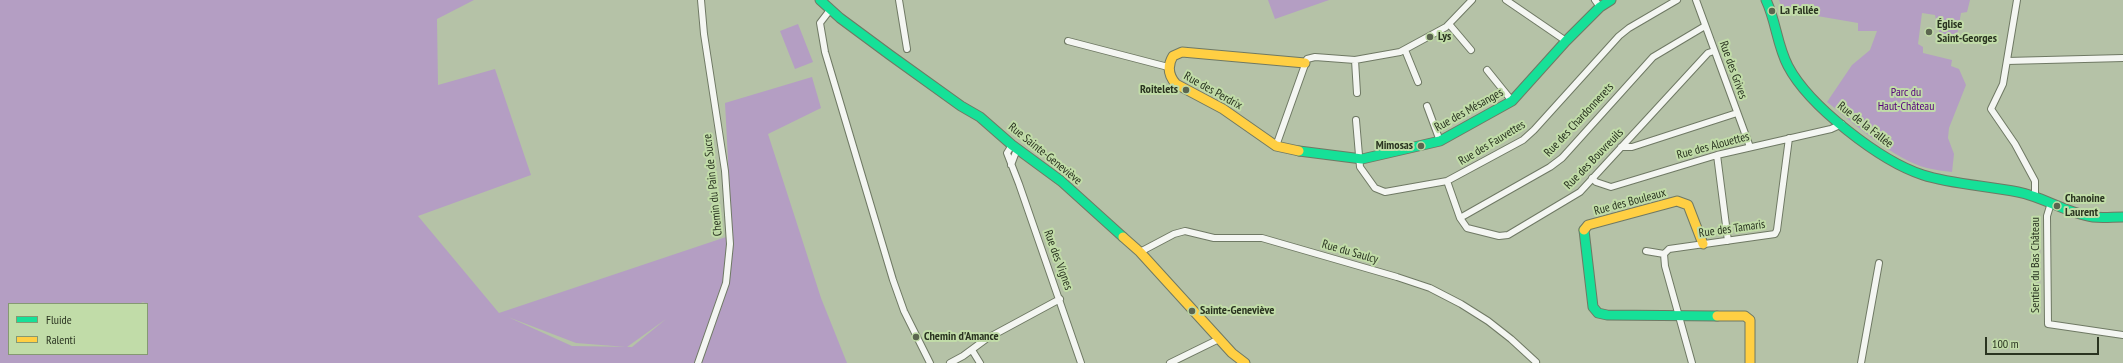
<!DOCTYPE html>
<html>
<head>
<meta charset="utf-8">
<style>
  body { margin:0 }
  #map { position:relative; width:2123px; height:363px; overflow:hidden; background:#b5c2a7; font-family:"PT Sans Narrow",sans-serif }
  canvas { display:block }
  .legend { position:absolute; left:8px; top:303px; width:140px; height:52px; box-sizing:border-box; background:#c1dca8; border:1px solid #859972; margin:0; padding:5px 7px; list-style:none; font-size:12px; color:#2a3420 }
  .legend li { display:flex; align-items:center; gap:8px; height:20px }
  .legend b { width:20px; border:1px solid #859972 }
  .scale { position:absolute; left:1985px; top:337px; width:114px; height:18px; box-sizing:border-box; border:2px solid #2a3420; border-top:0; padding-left:5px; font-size:12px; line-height:14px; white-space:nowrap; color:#2a3420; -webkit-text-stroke:3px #c1dca8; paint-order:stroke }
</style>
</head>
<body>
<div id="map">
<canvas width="2123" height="363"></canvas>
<ul class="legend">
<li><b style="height:5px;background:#16e098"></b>Fluide</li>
<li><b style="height:5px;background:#ffcf43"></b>Ralenti</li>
</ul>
<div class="scale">100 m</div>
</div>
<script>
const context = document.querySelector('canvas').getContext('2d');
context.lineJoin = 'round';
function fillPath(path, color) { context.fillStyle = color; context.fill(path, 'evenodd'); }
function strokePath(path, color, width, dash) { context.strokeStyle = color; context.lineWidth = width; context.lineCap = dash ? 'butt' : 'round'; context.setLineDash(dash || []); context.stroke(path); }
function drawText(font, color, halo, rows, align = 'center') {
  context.font = font + ' "PT Sans Narrow",sans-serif'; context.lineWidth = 4; context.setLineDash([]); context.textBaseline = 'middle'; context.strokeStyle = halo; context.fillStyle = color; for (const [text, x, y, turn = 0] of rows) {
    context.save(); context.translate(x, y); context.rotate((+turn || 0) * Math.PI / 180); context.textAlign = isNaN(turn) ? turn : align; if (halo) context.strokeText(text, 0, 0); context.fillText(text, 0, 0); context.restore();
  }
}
fillPath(new Path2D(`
  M0,0H474L437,19L438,85L495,69L531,175L418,216L499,313L732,235L725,103L812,77L821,108L768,134L821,298L847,363H0ZM143,302L147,304V354H9V304H139ZM508,317L576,343L627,347L666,319L632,347L572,346Z
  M1268,0H1329L1275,19Z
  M1779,0H1970L1967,12L1961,13L1957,36L1939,33L1941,21L1936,20L1935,15L1922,13L1918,44L1923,47V53L1952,60L1951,66L1959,69L1966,85L1949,128L1948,138L1954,154L1952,172C1944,171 1935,170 1927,168C1895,160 1853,123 1827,102L1852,65L1870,50L1877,31H1858V23L1788,11L1784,13Z
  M798,24L813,62L795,69L780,31Z`), '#b49ec3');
const street = new Path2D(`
  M899,0L907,49
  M1506,0L1566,41
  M1595,0L1600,7
  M1696,0L1750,147
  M2017,0L2003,84L1991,109L2015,144L2035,181V196
  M830,10L820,23L825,52L893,280L904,311L930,363
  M1449,24L1471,50
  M1068,41L1168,67
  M1405,50L1418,82
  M1355,60L1357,93
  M2007,61L2123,58
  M1487,70L1512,101
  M1427,106L1440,141
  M1356,120L1360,167L1375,188L1385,192L1447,181L1523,140L1534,130L1619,36L1629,28L1677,0
  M1012,145L1007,153L1019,184L1081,363
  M1276,146L1307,59L1315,57L1355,60L1400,52L1446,27L1472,0
  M1621,147H1632L1737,113
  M1717,155L1728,241
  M1011,165L1017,149
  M1592,178L1596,182L1611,187L1717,155L1831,129L1842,124
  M1447,181L1460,218L1467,228L1499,236L1508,235L1580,192L1708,53L1714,51
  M2051,203L2047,216L2048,324L2123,335
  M1460,218L1550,167L1562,158L1653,57L1705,26
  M1646,251L1664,254
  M1140,252L1174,234L1185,231L1214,238H1262L1397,277L1430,288L1461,304L1488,321L1511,339L1536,362
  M1664,254L1669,249L1775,234L1777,230L1789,138
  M1664,254L1665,266L1692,363
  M972,350L980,363
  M698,363L726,283L730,244L725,171L704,34L701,0
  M950,363L963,356L986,339L1060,299
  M1170,363L1219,339
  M1861,363L1879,263`);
const fast = new Path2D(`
  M820,0L840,18L890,55L961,106L980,117L1012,145L1061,181L1123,237
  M1766,0C1776,21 1777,45 1788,66C1809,106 1880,161 1923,175C1950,184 1989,186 2018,192C2044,197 2066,213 2093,217C2102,218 2113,217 2123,217
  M1299,151L1362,159L1440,141L1512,101L1566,41L1600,7L1611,0
  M1584,230L1593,307L1598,313L1607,315L1717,316`);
const slow = new Path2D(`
  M1299,151L1276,146L1223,109L1176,84C1168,75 1167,66 1173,56L1182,52L1305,63
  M1584,230L1588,225L1677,201L1688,205L1703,244
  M1123,237L1140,252L1232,353L1245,363
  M1717,316H1745L1750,320V363`);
strokePath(street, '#6f7964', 8);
strokePath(fast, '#6f7964', 11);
strokePath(slow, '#6f7964', 11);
strokePath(street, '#f4f6f2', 6);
strokePath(fast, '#16e098', 9);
strokePath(slow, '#ffcf43', 9);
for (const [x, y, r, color] of [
  [1772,11,4,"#5b664f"],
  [1929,32,4,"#5b664f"],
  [1430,37,4,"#5b664f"],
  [1186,90,4,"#5b664f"],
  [1421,146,4,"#5b664f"],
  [2057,206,4,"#5b664f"],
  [1192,311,4,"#5b664f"],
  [916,337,4,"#5b664f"]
]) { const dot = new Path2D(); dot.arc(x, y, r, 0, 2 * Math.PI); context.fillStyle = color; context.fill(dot); strokePath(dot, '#c1dca8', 1.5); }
drawText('bold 12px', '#2a3420', '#c1dca8', [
  ["La Fallée",1780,11],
  ["Église",1937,25],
  ["Saint-Georges",1937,39],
  ["Lys",1438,37],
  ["Roitelets",1178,90,"right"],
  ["Mimosas",1413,146,"right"],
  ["Chanoine",2065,199],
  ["Laurent",2065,213],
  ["Sainte-Geneviève",1200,311],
  ["Chemin d'Amance",924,337]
], 'left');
drawText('12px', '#2a3420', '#c1dca8', [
  ["Rue des Grives",1733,70,70],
  ["Rue des Perdrix",1213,91,29],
  ["Rue des Mésanges",1469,110,-29],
  ["Rue des Chardonnerets",1579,120,-47],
  ["Rue de la Fallée",1865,125,38],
  ["Rue des Fauvettes",1492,143,-31],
  ["Rue des Alouettes",1713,146,-15],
  ["Rue Sainte-Geneviève",1045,154,39],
  ["Rue des Bouvreuils",1594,159,-46],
  ["Chemin du Pain de Sucre",713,185,-96],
  ["Rue des Bouleaux",1630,202,-15],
  ["Rue des Tamaris",1732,229,-8],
  ["Rue du Saulcy",1350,252,16],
  ["Rue des Vignes",1058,260,70],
  ["Sentier du Bas Château",2036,265,-90]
]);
drawText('12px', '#55007c', '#c1dca8', [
  ["Parc du",1906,93],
  ["Haut-Château",1906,107]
]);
</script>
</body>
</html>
